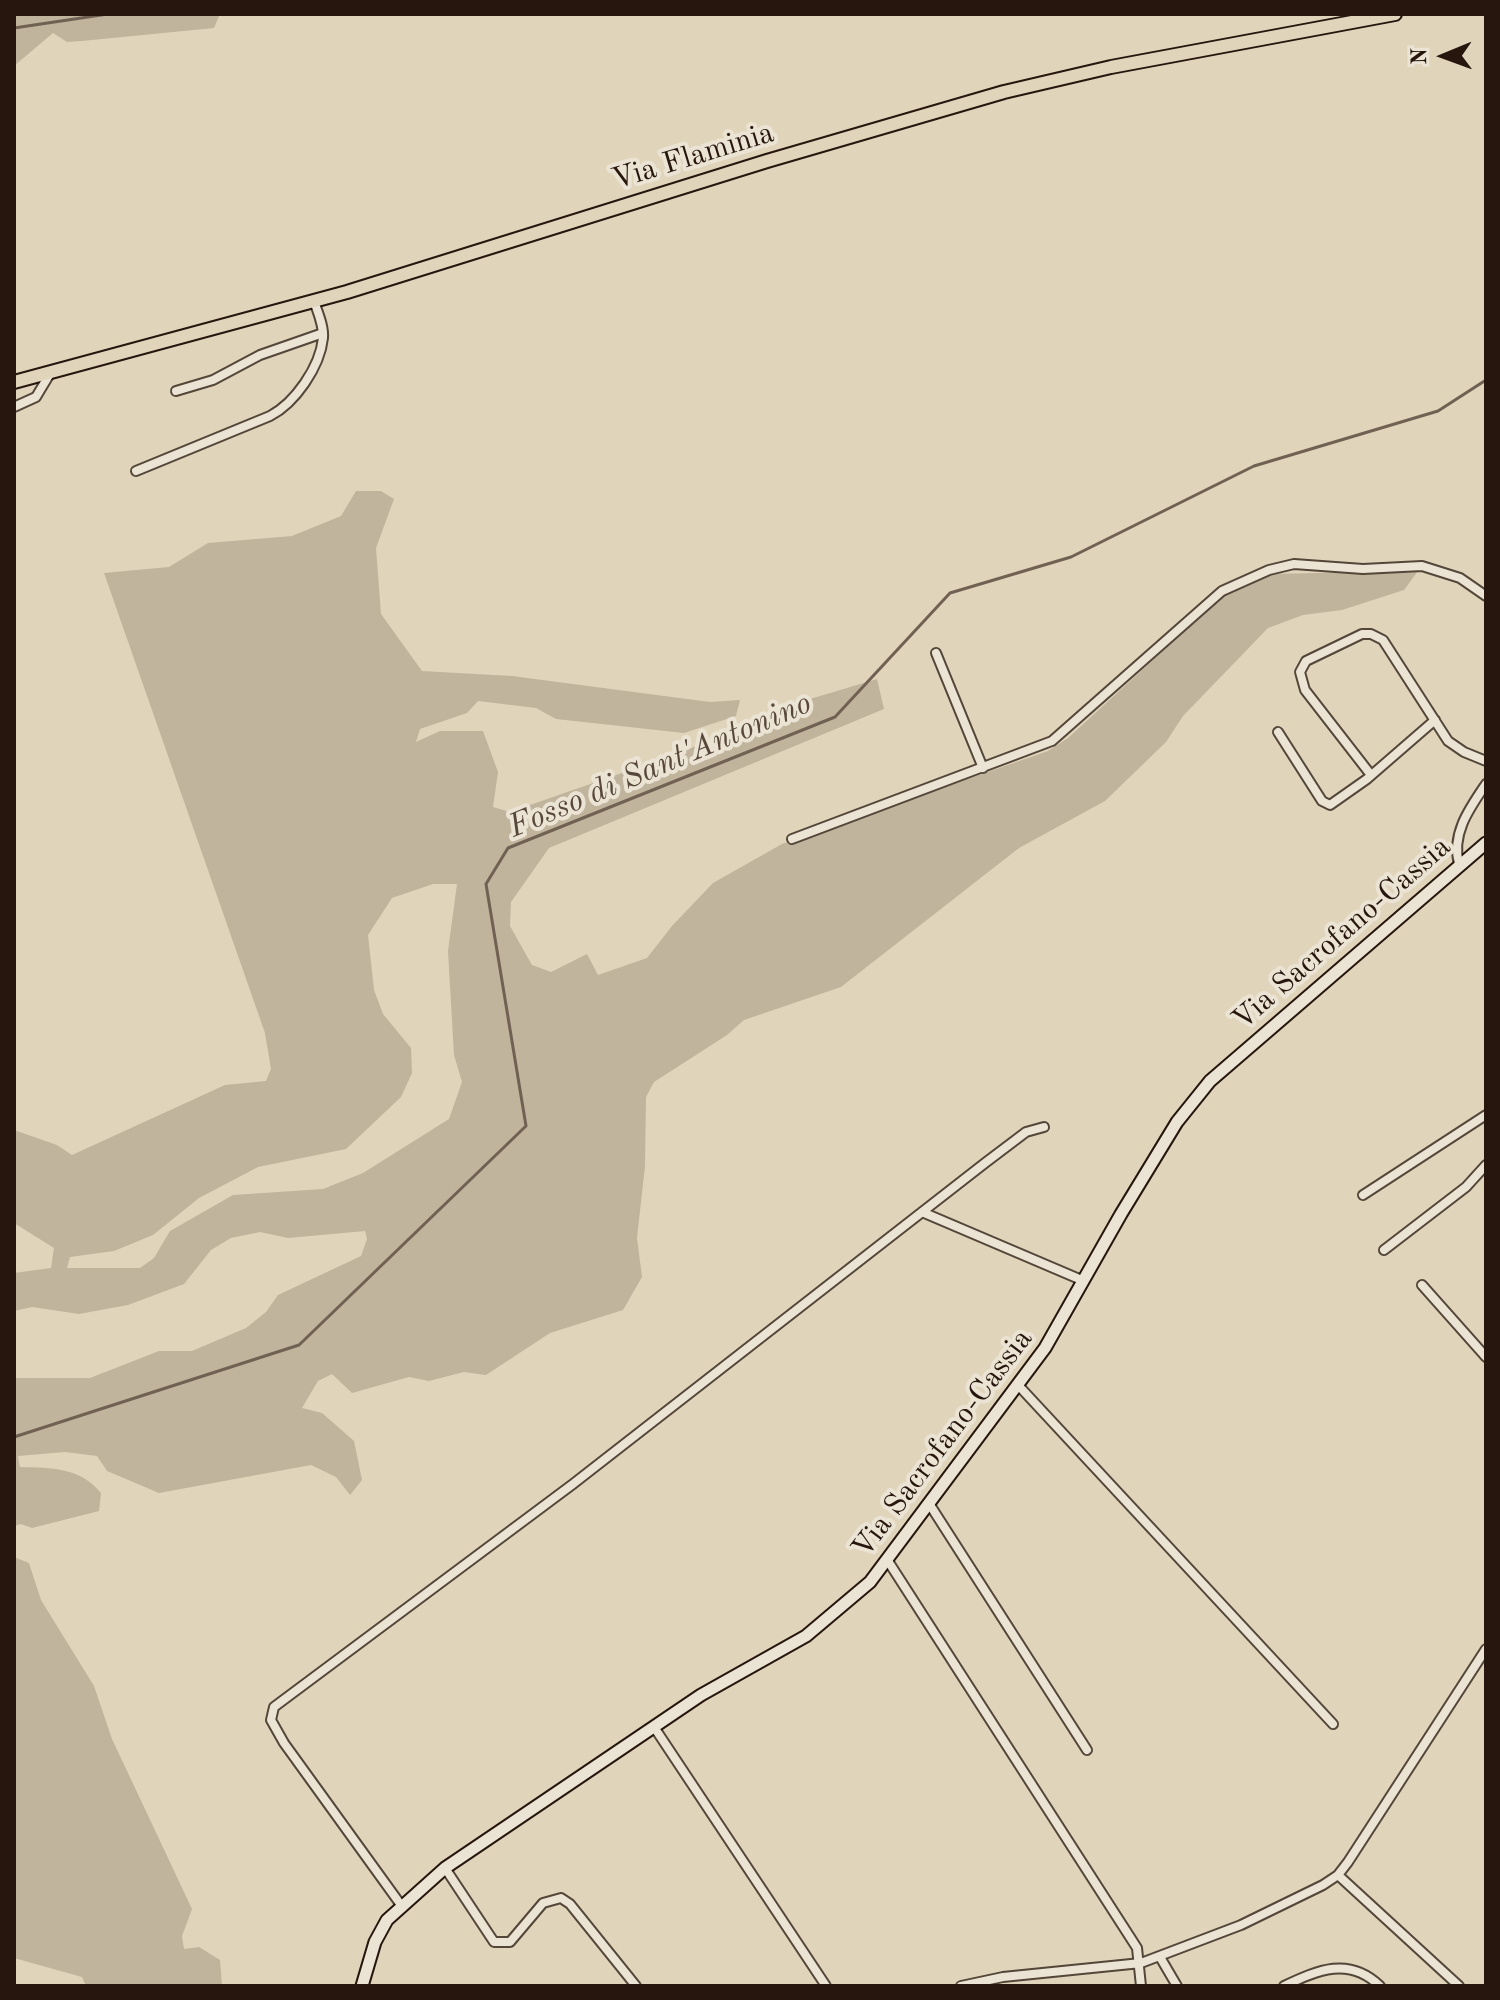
<!DOCTYPE html>
<html>
<head>
<meta charset="utf-8">
<style>
  body { margin:0 }
  #map { position:relative; width:1500px; height:2000px; overflow:hidden; background:#e0d4bb; font-family:"Old Standard TT",serif }
  canvas { display:block }
  .frame { position:absolute; inset:0; border:16px solid #26160d; pointer-events:none }
  .north { position:absolute; left:1404px; top:16px; width:80px; height:80px; -webkit-text-stroke:6px #ebe3d3; paint-order:stroke; rotate:269deg; font-size:22px; font-weight:700; line-height:32px; text-align:center; color:#26160d }
  .north::after { content:''; display:block; margin:auto; width:28px; height:36px; background:#26160d; clip-path:polygon(50% 0,100% 100%,50% 72%,0 100%) }
</style>
</head>
<body>
<div id="map">
<canvas width="1500" height="2000"></canvas>
<div class="frame"></div>
<div class="north">N</div>
</div>
<script>
const context = document.querySelector('canvas').getContext('2d');
context.lineJoin = 'round';
function fillPath(path, color) { context.fillStyle = color; context.fill(path, 'evenodd'); }
function strokePath(path, color, width, dash) { context.strokeStyle = color; context.lineWidth = width; context.lineCap = dash ? 'butt' : 'round'; context.setLineDash(dash || []); context.stroke(path); }
function drawText(font, color, halo, rows, align = 'center') {
  context.font = font + ' "Old Standard TT",serif'; context.lineWidth = 8; context.setLineDash([]); context.textBaseline = 'middle'; context.strokeStyle = halo; context.fillStyle = color; for (const [text, x, y, turn = 0] of rows) {
    context.save(); context.translate(x, y); context.rotate((+turn || 0) * Math.PI / 180); context.textAlign = isNaN(turn) ? turn : align; if (halo) context.strokeText(text, 0, 0); context.fillText(text, 0, 0); context.restore();
  }
}
fillPath(new Path2D(`
  M14,14H220L214,28L82,41L67,42L53,33L14,66Z
  M356,491H381L394,499L376,548L381,614L422,671L512,676L710,702L740,700L736,716L684,733L556,719L536,708L478,701L467,713L420,729L416,742L440,731H483L498,772L493,807L510,812L682,752L790,705L877,679L884,709L549,848L511,902L510,926L532,965L551,972L587,954L598,975L647,958L672,926L713,883L782,844L1048,751L1068,738L1227,592L1268,574L1418,571L1404,590L1342,610L1303,615L1268,628L1183,716L1166,742L1105,801L1019,848L841,987L744,1020L727,1035L654,1082L646,1097L645,1166L637,1238L642,1277L623,1310L550,1333L486,1375L464,1372L429,1381L409,1377L352,1393L332,1374L318,1381L302,1408L322,1413L354,1441L362,1480L350,1495L336,1477L311,1465L159,1493L107,1471L97,1456L65,1452L18,1456L20,1467C51,1468 80,1467 101,1493L99,1511L32,1528L21,1524L14,1526V1378H90L159,1351H192L246,1328L266,1312L278,1295L361,1256L367,1239L365,1231L288,1238L260,1232L231,1238L211,1250L184,1284L128,1305L79,1314L32,1307L14,1311V1273L51,1268L54,1248L14,1223V1130L57,1145L72,1155L225,1085L266,1081L271,1069L265,1033L104,573L169,567L208,543L292,536L341,516ZM433,884H457L448,951L454,1055L462,1082L449,1119L363,1173L323,1189L233,1195L170,1231L154,1258L140,1268H67L70,1257L114,1251L153,1235L199,1198L258,1167L346,1149L401,1097L412,1073L411,1048L383,1014L374,990L368,935L392,898Z
  M14,1557L29,1563L41,1600L94,1686L112,1739L192,1909L182,1936L184,1949L199,1947L220,1960L222,1986H86L82,1977L14,1958Z`), '#c0b49d');
strokePath(new Path2D(`
  M14,28L108,14
  M14,1437L299,1345L526,1126L486,884L508,848L835,717L950,593L1071,557L1254,466L1438,411L1486,380`), '#706152', 3);
const street = new Path2D(`
  M176,391L213,380L260,355L323,333
  M14,407L36,397L51,372
  M136,471L270,416C295,403 320,367 323,338C324,326 318,313 314,301
  M936,653L983,768
  M1278,732L1322,801L1330,805L1367,779L1435,720
  M1371,775L1305,690L1300,672L1306,661L1362,634H1371L1383,640L1448,741L1464,752L1486,761
  M792,839L1052,741L1222,591L1269,570L1294,564L1363,569L1422,566L1460,578L1486,596
  M1459,864C1451,834 1469,809 1486,784
  M1363,1195L1486,1115
  M922,1212L1084,1281
  M1384,1250L1466,1187L1486,1165
  M1422,1285L1486,1357
  M1018,1385L1333,1724
  M930,1505L1087,1750
  M888,1561L1137,1948L1141,1986
  M654,1727L826,1986
  M445,1868L494,1942H510L543,1903L561,1898L570,1904L636,1986
  M1338,1875L1459,1986
  M401,1905L284,1743L271,1720L274,1707L573,1484L985,1163L1026,1132L1044,1127
  M1160,1957L1177,1986
  M961,1986L1003,1977L1141,1963L1241,1925L1323,1885L1338,1875L1348,1862L1486,1649
  M1284,1986C1318,1970 1349,1956 1380,1986`);
const secondary = new Path2D(`
  M362,1986L375,1942L387,1920L445,1868L701,1695L806,1636L870,1582L1045,1348L1121,1214L1177,1122L1210,1081L1486,843`);
const primary = new Path2D(`
  M14,382L347,292L767,161L1004,92L1111,67L1395,14`);
strokePath(street, '#544638', 12);
strokePath(secondary, '#26160d', 15);
strokePath(primary, '#26160d', 16);
strokePath(street, '#ebe3d3', 8);
strokePath(secondary, '#ebe3d3', 11);
strokePath(primary, '#e0d4bb', 12);
drawText('30px', '#26160d', '#ebe3d3', [
  ["Via Flaminia",693,157,-17],
  ["Via Sacrofano-Cassia",1342,934,-41],
  ["Via Sacrofano-Cassia",943,1444,-53]
]);
drawText('italic 32px', '#57483b', '#ebe3d3', [
  ["Fosso di Sant'Antonino",660,766,-23]
]);
</script>
</body>
</html>
